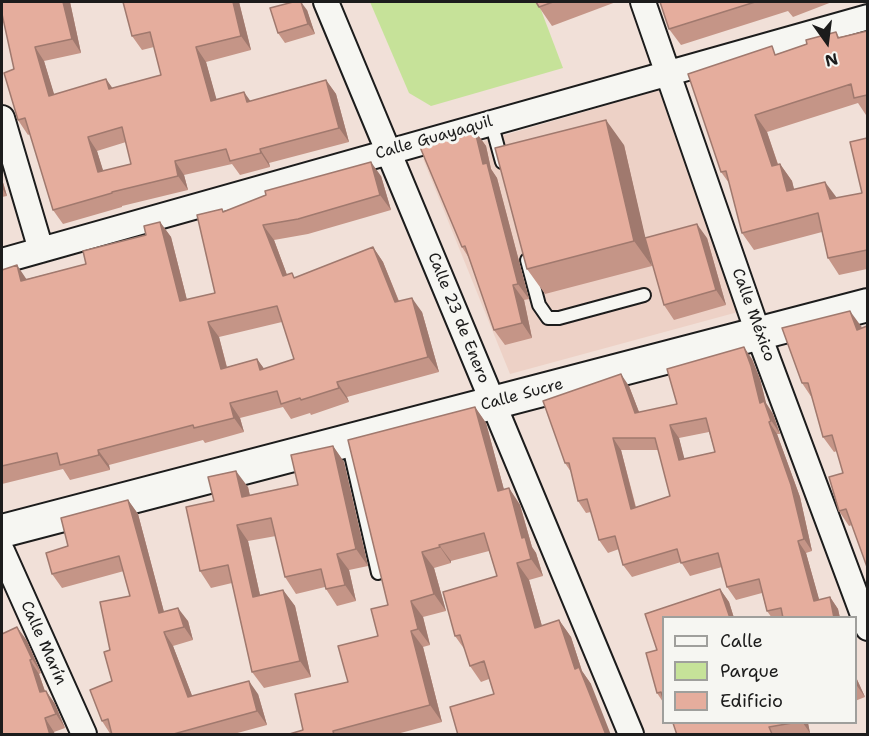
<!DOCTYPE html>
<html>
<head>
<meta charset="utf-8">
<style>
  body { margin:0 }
  #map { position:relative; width:869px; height:736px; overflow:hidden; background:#f1e0d8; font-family:"Shantell Sans",sans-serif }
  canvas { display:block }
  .frame { position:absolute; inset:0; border:3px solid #1c1c1c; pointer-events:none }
  .legend { position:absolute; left:662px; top:616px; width:195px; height:108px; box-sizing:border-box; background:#f6f6f2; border:2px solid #9f9f9c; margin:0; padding:8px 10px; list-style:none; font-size:18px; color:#1c1c1c }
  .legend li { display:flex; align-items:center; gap:12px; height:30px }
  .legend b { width:30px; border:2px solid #9f9f9c }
  .north { position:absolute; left:797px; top:12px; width:60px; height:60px; -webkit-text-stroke:4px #f6f6f2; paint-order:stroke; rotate:166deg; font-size:16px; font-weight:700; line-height:24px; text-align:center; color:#1c1c1c }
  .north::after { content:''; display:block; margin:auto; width:21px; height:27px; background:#1c1c1c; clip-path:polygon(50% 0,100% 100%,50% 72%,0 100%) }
</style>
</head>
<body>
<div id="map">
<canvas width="869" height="736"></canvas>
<div class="frame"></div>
<ul class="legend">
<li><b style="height:8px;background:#f6f6f2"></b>Calle</li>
<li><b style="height:16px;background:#c6e299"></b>Parque</li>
<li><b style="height:16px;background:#e5ad9d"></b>Edificio</li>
</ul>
<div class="north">N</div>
</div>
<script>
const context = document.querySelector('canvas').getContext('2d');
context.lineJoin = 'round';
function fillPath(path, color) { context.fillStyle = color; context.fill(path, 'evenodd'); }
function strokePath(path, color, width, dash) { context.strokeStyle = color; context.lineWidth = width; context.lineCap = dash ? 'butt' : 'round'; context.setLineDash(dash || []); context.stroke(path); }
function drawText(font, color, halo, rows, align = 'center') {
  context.font = font + ' "Shantell Sans",sans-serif'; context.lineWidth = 6; context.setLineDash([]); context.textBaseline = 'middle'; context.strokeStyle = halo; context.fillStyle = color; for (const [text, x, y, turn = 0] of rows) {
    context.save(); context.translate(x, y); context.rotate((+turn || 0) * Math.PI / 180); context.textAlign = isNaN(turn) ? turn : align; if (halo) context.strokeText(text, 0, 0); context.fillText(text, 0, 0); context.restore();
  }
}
fillPath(new Path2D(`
  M659,90L738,312L510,374L423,159Z`), '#edd1c6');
fillPath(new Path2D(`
  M370,2H538L563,68L431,106L409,93Z`), '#c6e299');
const service = new Path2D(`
  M491,122L502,162
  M527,260L539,305L548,318H559L644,295
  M348,442L378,573`);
const minor = new Path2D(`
  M326,2L631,734
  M643,2L758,333L868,628
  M2,118L41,250
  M2,261L868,17
  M2,551L84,734`);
const tertiary = new Path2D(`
  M2,531L868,305`);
strokePath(service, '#1c1c1c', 16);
strokePath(minor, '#1c1c1c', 28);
strokePath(tertiary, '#1c1c1c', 36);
strokePath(service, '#f6f6f2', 12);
strokePath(minor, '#f6f6f2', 24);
strokePath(tertiary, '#f6f6f2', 32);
fillPath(new Path2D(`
  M70,2L81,53L44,61L54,95L106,79L112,88L161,75L154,47L142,50L132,36L123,2H239L251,50L206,62L216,99L250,101L326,80L336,94L349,142L269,163L270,167L240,175L232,164L184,175L188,190L122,206V207L63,224L53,210L30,134L28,135L18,120L14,69ZM126,142L131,164L103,171L97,151Z
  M536,2H616L552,26L539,7Z
  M660,2H832L793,17L788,11L681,45L669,29Z
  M307,10L315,34L285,43L278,33Z
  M867,31V114L866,115L858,103L767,132L778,164H780L792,181L794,190L836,198L862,193L867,138V269L839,275L828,258L822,232L754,250L742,233L729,183L721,172L777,54L807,44L836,32L839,37Z
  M475,131L486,146L491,169L497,178L529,299L524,300L532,338L505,345L494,330L469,258L462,247Z
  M624,145L645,238H707L726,305L674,320L664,305L648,248L652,266L545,294L527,269Z
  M381,176L391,210L308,234L274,240L287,275L296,278L373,247L383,262L399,301L422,312L439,372L347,397L349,402L311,415L310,413L291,419L283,407L240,418L244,432L205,443L203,440L109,465L110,470L70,480L63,469L2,484V270L27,279L86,264L146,235L160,222L171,237L187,300L215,293L224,211ZM282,322L294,359L264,369L257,359L227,367L219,337Z
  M2,179L7,196L2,197Z
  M861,326L862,328L852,525L849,526L839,511L843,473L837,451L834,452L823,437L812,398L802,383Z
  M752,359L760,379L766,403L773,414L780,434H777L800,497L812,551L806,553L819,600L830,597L838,609L840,618H772L767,611L762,593L736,600L727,587L722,567L690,576L681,562L632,577L623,565L619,549L608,553L599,540L591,512L586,513L578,501L571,472L565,463L629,386L639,412L677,404ZM709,432L715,452L684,459L679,438ZM621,450H658L670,496L636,507Z
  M475,407L486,423L504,490L509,488L520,505L532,547L536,553L543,576L529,580L542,626L559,620L571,637L582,671L591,684L494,694L489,679L481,682L470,666L465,650L455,636L497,576L489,551L451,561V563L434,568L446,611L423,617L430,645L423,647L442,722L393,735H286L303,730L348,682L378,636L388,605Z
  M333,446L344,462L368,566L349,570L356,601L337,606L326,589L325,587L296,594L285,577L276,536L248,541L260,595L283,590L295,606L311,677L264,688L252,672L232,583L211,588L200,571L214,501L248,487L250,496L298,485Z
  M128,500L138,514L164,612L188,621L193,640L173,646L192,696L258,694L267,725L230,735H111L102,721L112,681L110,650L130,596L124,571L62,588L52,574L68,546Z
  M720,589L729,602L734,618H663V702L657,693L646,653L657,650L645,614Z
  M17,627L27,641L41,673L39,674L45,691H46L55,704L65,728L54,732L55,735H2Z
  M855,675L865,697L855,701Z
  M673,723H808L810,733L802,735H677Z`), '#c59587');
fillPath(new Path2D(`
  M63,2H70L81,53L72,39Z
  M233,2H239L251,50L241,36Z
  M301,2L307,10L315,34L308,24Z
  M35,47L44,61L59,110L49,96Z
  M196,47L206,62L221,115L211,101Z
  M106,79L116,93L109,89Z
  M326,80L336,94L349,142L339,128Z
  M244,92L254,106L247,102Z
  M755,115L767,132L784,183L772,166Z
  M606,120L624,145L652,266L634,241Z
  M475,131L486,146L491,169L497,178L529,299L518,284L483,164Z
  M88,137L97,151L108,186L98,172Z
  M260,149L269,163L270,167L261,153Z
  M175,161L184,175L188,190L178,176Z
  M371,162L381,176L391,210L380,195Z
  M780,164L792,181L799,208L787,191Z
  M2,179L7,196L2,188Z
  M825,182L837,198L830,199Z
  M160,222L171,237L191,316L180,301Z
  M697,224L707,238L726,305L716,290Z
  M263,225L274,240L293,291L283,276Z
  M373,247L383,262L405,317L395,302Z
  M17,265L27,280L21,281Z
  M513,285L524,300L532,338L522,323Z
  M412,298L422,312L439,372L428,357Z
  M850,311L861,326L867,344L857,330Z
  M208,322L219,337L231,384L221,369Z
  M744,347L752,359L760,379L766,403L773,414L780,434L760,403Z
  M257,359L268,374L260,370Z
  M621,374L629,386L644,425L635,413Z
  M337,382L347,397L349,402L339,388Z
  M230,403L240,418L244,432L234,418Z
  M475,407L486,423L509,508L498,491Z
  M769,422L777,434L800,497L812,551L804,539Z
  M670,425L679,438L688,472L679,460Z
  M613,438L621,450L639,521L631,509Z
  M333,446L344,462L368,566L356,549Z
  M98,450L109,465L110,470L99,455Z
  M236,471L248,487L254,514L242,497Z
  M509,488L520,505L532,547L536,553L543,576L531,559L522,538Z
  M128,500L138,514L168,627L159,613Z
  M237,525L248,541L264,613L253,597Z
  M798,541L806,553L823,613L814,601Z
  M439,545L451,561V563L440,547Z
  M422,552L434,568L446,611L434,594Z
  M337,554L349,570L356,601L345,585Z
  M517,563L529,580L547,644L535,628Z
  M720,589L729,602L734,618H730Z
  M283,590L295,606L311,677L300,661Z
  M830,597L838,609L840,618H834Z
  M411,601L423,617L430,645L418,629Z
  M178,608L188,621L193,640L184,627Z
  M559,620L571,637L582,671L591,684L611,735H606L575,669Z
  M17,627L27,641L41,673L32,659Z
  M411,631L423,647L442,722L430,705Z
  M164,632L173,646L198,711L188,697Z
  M30,660L39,674L50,706L40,692Z
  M855,675L865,697L855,683Z
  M249,681L258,694L267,725L257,711Z
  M46,691L55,704L65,728L56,714Z
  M45,718L54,732L55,735H50Z
  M803,723H808L810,733Z`), '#a0796e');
const building = new Path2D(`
  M2,2H63L72,39L35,47L49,96L106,79L109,89L161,75L150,32L132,36L123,2H233L241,36L196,47L211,101L244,92L247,102L326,80L339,128L260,149L261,153L230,161L226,149L175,161L178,176L112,192V193L53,210L25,118L18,120L4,73L14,69L2,14ZM122,127L131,164L98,172L88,137Z
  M293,2H301L308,24L278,33L270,8Z
  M536,2H553L539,7Z
  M660,2H755L669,29Z
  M867,31V95L854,98L851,84L755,115L772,166L780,164L787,191L825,182L830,199L862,193L850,142L867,138V250L828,258L818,213L742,233L726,171L721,172L688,74L772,46L775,55L807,44L806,40L836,32L838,38Z
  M606,120L634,241L527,269L495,148Z
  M475,131L483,164L487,163L518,284L513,285L522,323L494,330L465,246L462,247L420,147Z
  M371,162L380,195L298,219L263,225L283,276L292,273L294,278L373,247L395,302L412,298L428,357L337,382L339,388L301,400L300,398L281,404L277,391L230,403L234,418L194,428L193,425L98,450L99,455L60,465L57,453L2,466V270L17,265L21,281L86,264L83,251L146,235L144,226L160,222L180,301L215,293L197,215L222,209L223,212L266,195L265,191ZM277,306L294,359L260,370L257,359L221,369L208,322Z
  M697,224L716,290L664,305L645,238Z
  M850,311L857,330L867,326V567L846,509L839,511L829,477L843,473L832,435L823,437L808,383H802L782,328Z
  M744,347L751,366L760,403L764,401L771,421L769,422L791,485L804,539L798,541L814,601L830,597L834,618H783L781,608L767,611L759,579L727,587L718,553L681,563L677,549L623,565L615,536L599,540L587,499L578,501L569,463H565L543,401L621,374L635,413L677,404L667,369ZM706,418L715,452L679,460L670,425ZM613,438H655L670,496L631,509Z
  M475,407L498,491L509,488L522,538L525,537L531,559L517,563L535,628L559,620L575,669L579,667L606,735H458L450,707L494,694L484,661L470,666L460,635L455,636L443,592L497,576L484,533L439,545L440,547L422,552L434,594L411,601L418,629L411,631L430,705L333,731L334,735H286L303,730L295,694L348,682L338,646L378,636L371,609L388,605L348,440Z
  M333,446L356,549L337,554L345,585L326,589L321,569L285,577L271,518L237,525L253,597L283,590L300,661L252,672L228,565L200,571L186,507L214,501L208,477L236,471L242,497L298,485L291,455Z
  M128,500L159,613L178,608L184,627L164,632L188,697L249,681L257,711L170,735H112L108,719L102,721L90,690L112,681L104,652L110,650L100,602L130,596L119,556L52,574L46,553L68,546L61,518Z
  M720,589L730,618H663V698L661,692L657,693L646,653L657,650L645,614Z
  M17,627L32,659L30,660L40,692L46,691L56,714L45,718L50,735H2V634Z
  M673,723H792L769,727L772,734L770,735H677Z`);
fillPath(building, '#e5ad9d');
strokePath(building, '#a0796e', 1.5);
drawText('16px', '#1c1c1c', '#f6f6f2', [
  ["Calle Guayaquil",434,138,-16],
  ["Calle México",753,315,70],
  ["Calle 23 de Enero",458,318,68],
  ["Calle Sucre",522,395,-15],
  ["Calle Marín",43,643,66]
]);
</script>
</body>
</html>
